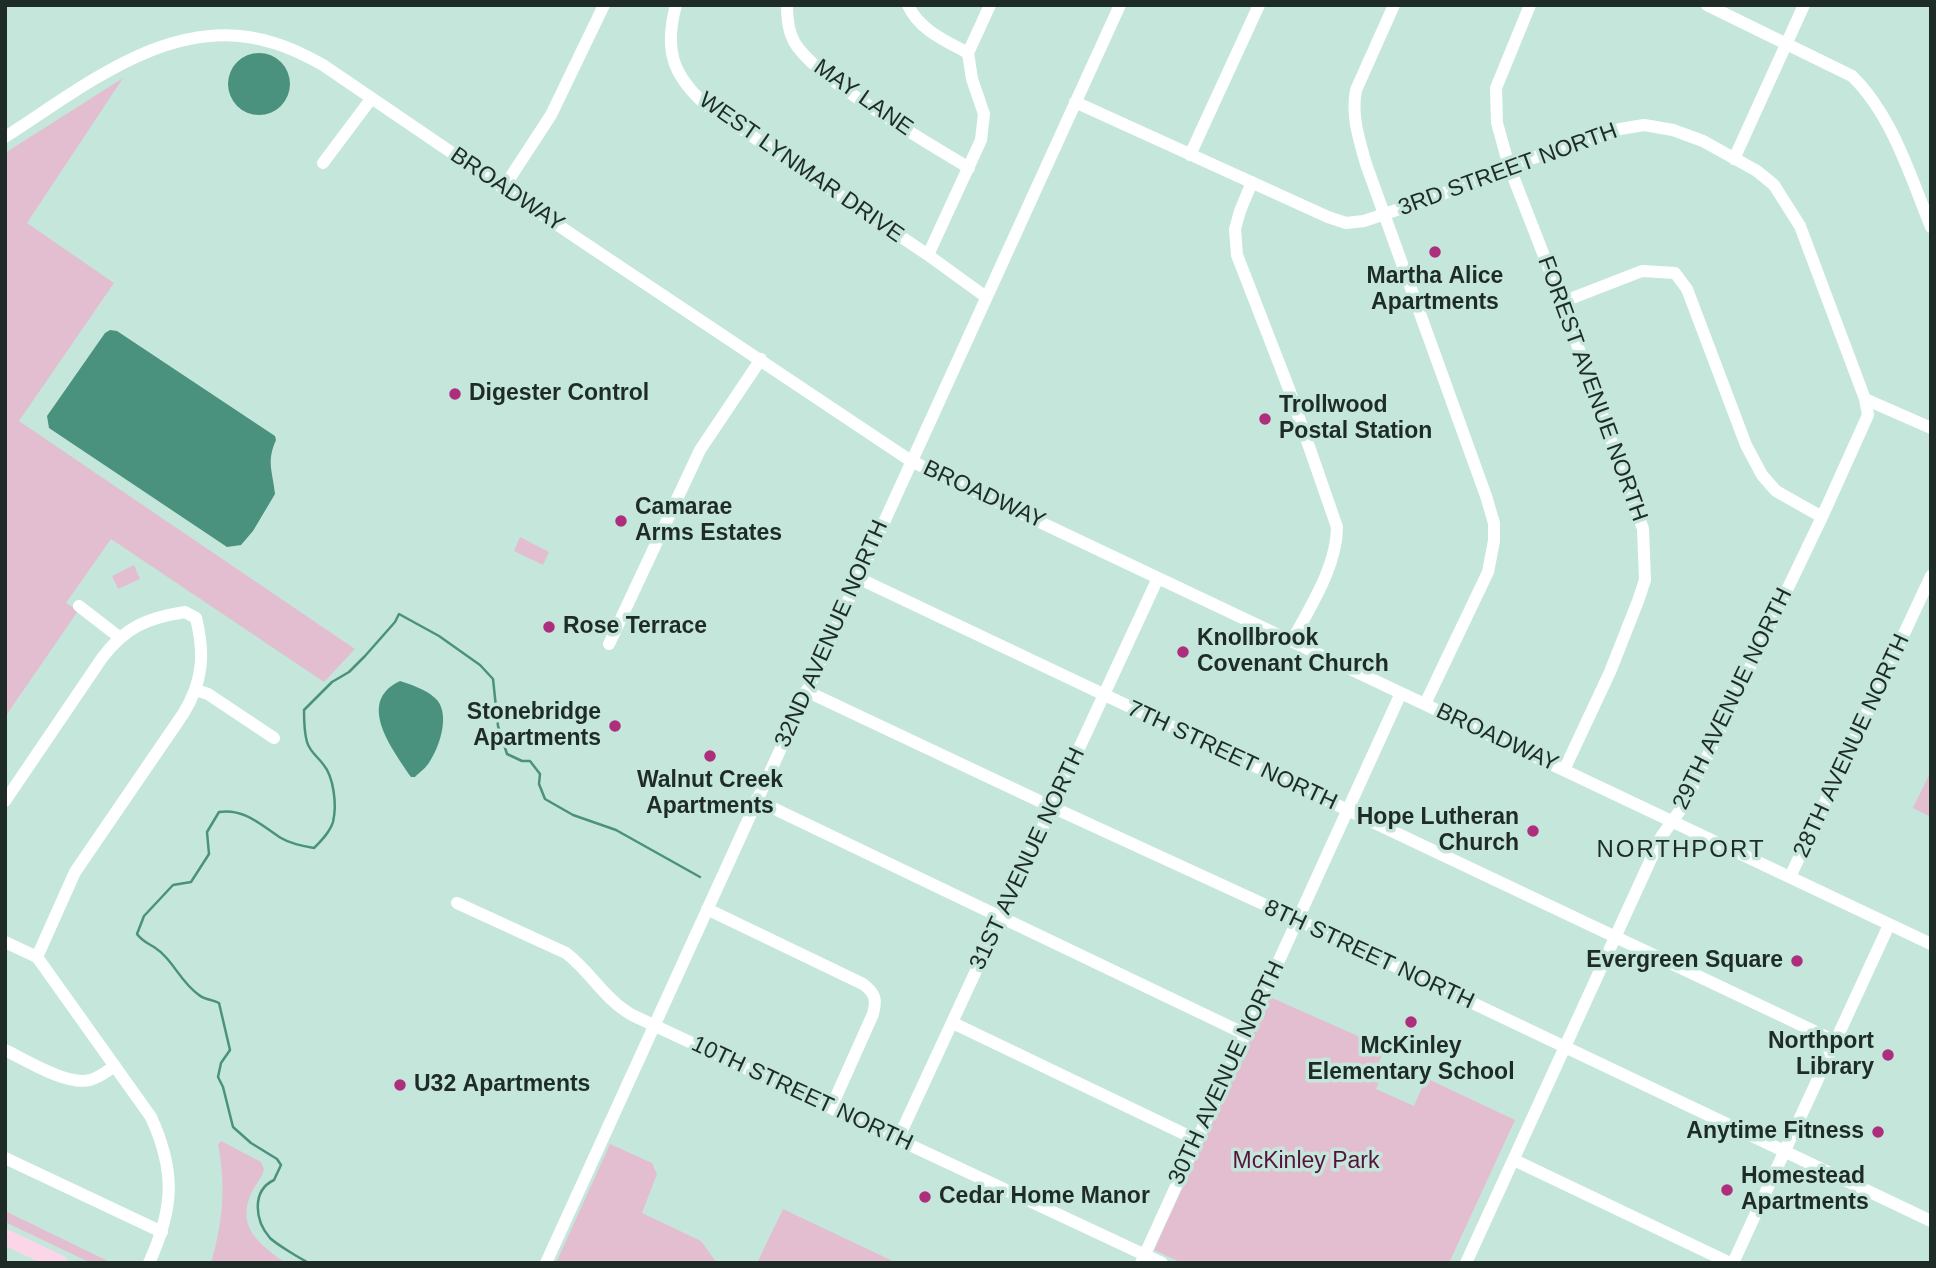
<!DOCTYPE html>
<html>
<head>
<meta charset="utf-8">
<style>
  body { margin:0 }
  #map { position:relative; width:1936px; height:1268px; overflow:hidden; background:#c5e7db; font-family:Arial,sans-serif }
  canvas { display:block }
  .frame { position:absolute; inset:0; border:7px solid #1e2b26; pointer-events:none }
</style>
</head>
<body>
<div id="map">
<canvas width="1936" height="1268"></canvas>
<div class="frame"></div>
</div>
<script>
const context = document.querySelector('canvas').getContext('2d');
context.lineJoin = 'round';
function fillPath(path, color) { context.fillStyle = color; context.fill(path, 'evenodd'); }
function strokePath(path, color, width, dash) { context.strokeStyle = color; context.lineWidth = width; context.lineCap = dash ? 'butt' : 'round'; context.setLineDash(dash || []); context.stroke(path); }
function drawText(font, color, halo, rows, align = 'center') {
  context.font = font + ' Arial,sans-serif'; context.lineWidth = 7; context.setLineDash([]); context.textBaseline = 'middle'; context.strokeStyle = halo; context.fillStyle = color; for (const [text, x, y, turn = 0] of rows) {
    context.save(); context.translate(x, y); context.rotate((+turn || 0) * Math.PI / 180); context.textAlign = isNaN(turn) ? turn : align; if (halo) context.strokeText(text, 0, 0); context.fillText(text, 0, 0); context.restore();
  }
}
fillPath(new Path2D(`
  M123,78L27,223L114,283L19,421L355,649L324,682L111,539L66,603L78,611L5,717V153Z
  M520,537L549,552L543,565L514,551Z
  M134,565L140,579L118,589L112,576Z
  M1931,771V817L1913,808Z
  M1270,997L1385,1048L1379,1062L1386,1066L1376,1089L1414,1106L1426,1078L1515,1120L1449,1263H1182L1154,1250Z
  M221,1141L261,1162L264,1169C262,1178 255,1185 251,1194C236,1228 260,1244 285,1263H211C223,1222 226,1186 218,1144Z
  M610,1144L652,1163L657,1174L642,1213L701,1241L717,1263H556Z
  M783,1209L897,1263H757Z
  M5,1211L108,1261L91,1263L5,1222Z`), '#e3bed0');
fillPath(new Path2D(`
  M228 84a31 31 0 1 1 62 0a31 31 0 1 1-62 0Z
  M110,330L117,331L275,436L276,440C266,462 273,472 275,494L253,531L241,545L227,547L49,428L47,416L105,333Z
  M400,681C412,685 425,689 435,698C451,712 440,746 430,761C427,767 420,772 415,777H411C393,750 355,702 400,681Z`), '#4a927d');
strokePath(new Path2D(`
  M309,1263C301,1259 276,1244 270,1238C255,1221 251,1191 274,1180L281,1165L277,1159L251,1143L233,1127L223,1087L218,1077L221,1063L230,1050L219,1003C212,999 205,1000 199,995C180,982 173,959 154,947C146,942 142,941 137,934L144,916L173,885L191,882L209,854L207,832L219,812C244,808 261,825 281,838C291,844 302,846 314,848C321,841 330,832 333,822C337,805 334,777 323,764C317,756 310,752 307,742C305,735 304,719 304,710L332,682L349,672L365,656L395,622L399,614L439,636L480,665L493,679L498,726L507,754L522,761H530L540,774L539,784L545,799L573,815L616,830L700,877`), '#4a927d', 2.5);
strokePath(new Path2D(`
  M676,5C664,49 672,75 706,105L928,255L986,297
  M787,5C787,15 788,28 792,37C804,73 932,145 969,168
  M908,5C919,30 946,41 968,53
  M1394,5L1356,90C1351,116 1359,139 1366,164L1486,496L1494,523V541L1488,572L1425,704
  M1530,5L1496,88L1497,123L1509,166L1562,302L1643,529L1645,580L1638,601L1610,672L1564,770
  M1707,5L1852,76C1892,115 1910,175 1931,227
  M1075,102L1328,217L1346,223L1364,221L1435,197L1509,166L1620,129L1644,125L1673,130L1703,141L1757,171L1774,185L1800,226L1865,399L1931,428
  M5,137C84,87 174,10 274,43C291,48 307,56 323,65L577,238L911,461L1931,944
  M1190,155L1259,5
  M1734,159L1804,5
  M323,163L371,99
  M1252,182L1240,211L1235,229L1237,255L1289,389L1337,527C1337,566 1310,607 1292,641
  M504,187L551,115L604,5
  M928,255L981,140L984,114L972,79L968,53L990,5
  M1562,302L1642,271L1675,273L1687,289L1746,445L1762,475L1776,491L1822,517
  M858,578L1835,1041
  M79,606L119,637
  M609,644L700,450L761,359
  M196,690L208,694L274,738
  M806,691L1052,807L1298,920L1931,1221
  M756,800L1245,1034
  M5,801L102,658C125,627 147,618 185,612L196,618C205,654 203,682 183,714L75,872L37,957L151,1117C176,1172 174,1208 149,1263
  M1790,877L1931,576
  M457,903L566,953C591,972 605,1000 632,1015L1162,1263
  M707,909L863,984C875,993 877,999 873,1014L831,1108
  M5,942L37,957
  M953,1023L1197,1140
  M5,1050C26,1060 67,1086 90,1080C99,1078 107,1071 115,1066
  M898,1139L1158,578
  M5,1158L162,1232
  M1514,1160L1730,1263
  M546,1263L1120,5
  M1141,1263L1401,693
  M1466,1263L1661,837L1684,805L1822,517L1868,415L1865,399
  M1733,1263L1889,925`), '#fff', 12);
strokePath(new Path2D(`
  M5,1237L60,1263`), '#fbd6e9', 16);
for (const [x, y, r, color] of [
  [1435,252,7,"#ad2e7d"],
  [455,394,7,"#ad2e7d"],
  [1265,419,7,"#ad2e7d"],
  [621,521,7,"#ad2e7d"],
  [549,627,7,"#ad2e7d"],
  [1183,652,7,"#ad2e7d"],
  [615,726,7,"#ad2e7d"],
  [710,756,7,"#ad2e7d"],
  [1533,831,7,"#ad2e7d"],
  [1797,961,7,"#ad2e7d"],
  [1411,1022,7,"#ad2e7d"],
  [1888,1055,7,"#ad2e7d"],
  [400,1085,7,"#ad2e7d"],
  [1878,1132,7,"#ad2e7d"],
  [1727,1190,7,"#ad2e7d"],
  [925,1197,7,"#ad2e7d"]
]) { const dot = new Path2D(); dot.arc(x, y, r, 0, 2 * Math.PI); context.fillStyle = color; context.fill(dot); strokePath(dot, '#c5e7db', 2.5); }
drawText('23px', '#1e2b26', '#c5e7db', [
  ["MAY LANE",863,98,35],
  ["WEST LYNMAR DRIVE",801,168,35],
  ["3RD STREET NORTH",1508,170,-20],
  ["BROADWAY",507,190,34],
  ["FOREST AVENUE NORTH",1592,389,70],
  ["BROADWAY",984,495,25],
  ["32ND AVENUE NORTH",832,634,-66],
  ["29TH AVENUE NORTH",1733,699,-64],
  ["BROADWAY",1497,738,25],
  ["28TH AVENUE NORTH",1852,746,-65],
  ["7TH STREET NORTH",1232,756,25],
  ["31ST AVENUE NORTH",1028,859,-65],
  ["8TH STREET NORTH",1369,955,25],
  ["30TH AVENUE NORTH",1227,1073,-65],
  ["10TH STREET NORTH",802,1094,25]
]);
drawText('bold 23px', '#1e2b26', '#c5e7db', [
  ["Martha Alice",1435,277,"center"],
  ["Apartments",1435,303,"center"],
  ["Digester Control",469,394],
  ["Trollwood",1279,406],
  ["Postal Station",1279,432],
  ["Camarae",635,508],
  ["Arms Estates",635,534],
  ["Rose Terrace",563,627],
  ["Knollbrook",1197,639],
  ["Covenant Church",1197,665],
  ["Stonebridge",601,713,"right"],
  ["Apartments",601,739,"right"],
  ["Walnut Creek",710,781,"center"],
  ["Apartments",710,807,"center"],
  ["Hope Lutheran",1519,818,"right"],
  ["Church",1519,844,"right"],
  ["Evergreen Square",1783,961,"right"],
  ["Northport",1874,1042,"right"],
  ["Library",1874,1068,"right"],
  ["McKinley",1411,1047,"center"],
  ["Elementary School",1411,1073,"center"],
  ["U32 Apartments",414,1085],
  ["Anytime Fitness",1864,1132,"right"],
  ["Homestead",1741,1177],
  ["Apartments",1741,1203],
  ["Cedar Home Manor",939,1197]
], 'left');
drawText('23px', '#57133d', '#c5e7db', [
  ["McKinley Park",1306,1162]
]);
context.letterSpacing = '2px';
drawText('24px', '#1e2b26', '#c5e7db', [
  ["NORTHPORT",1681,850]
]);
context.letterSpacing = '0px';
</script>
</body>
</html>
